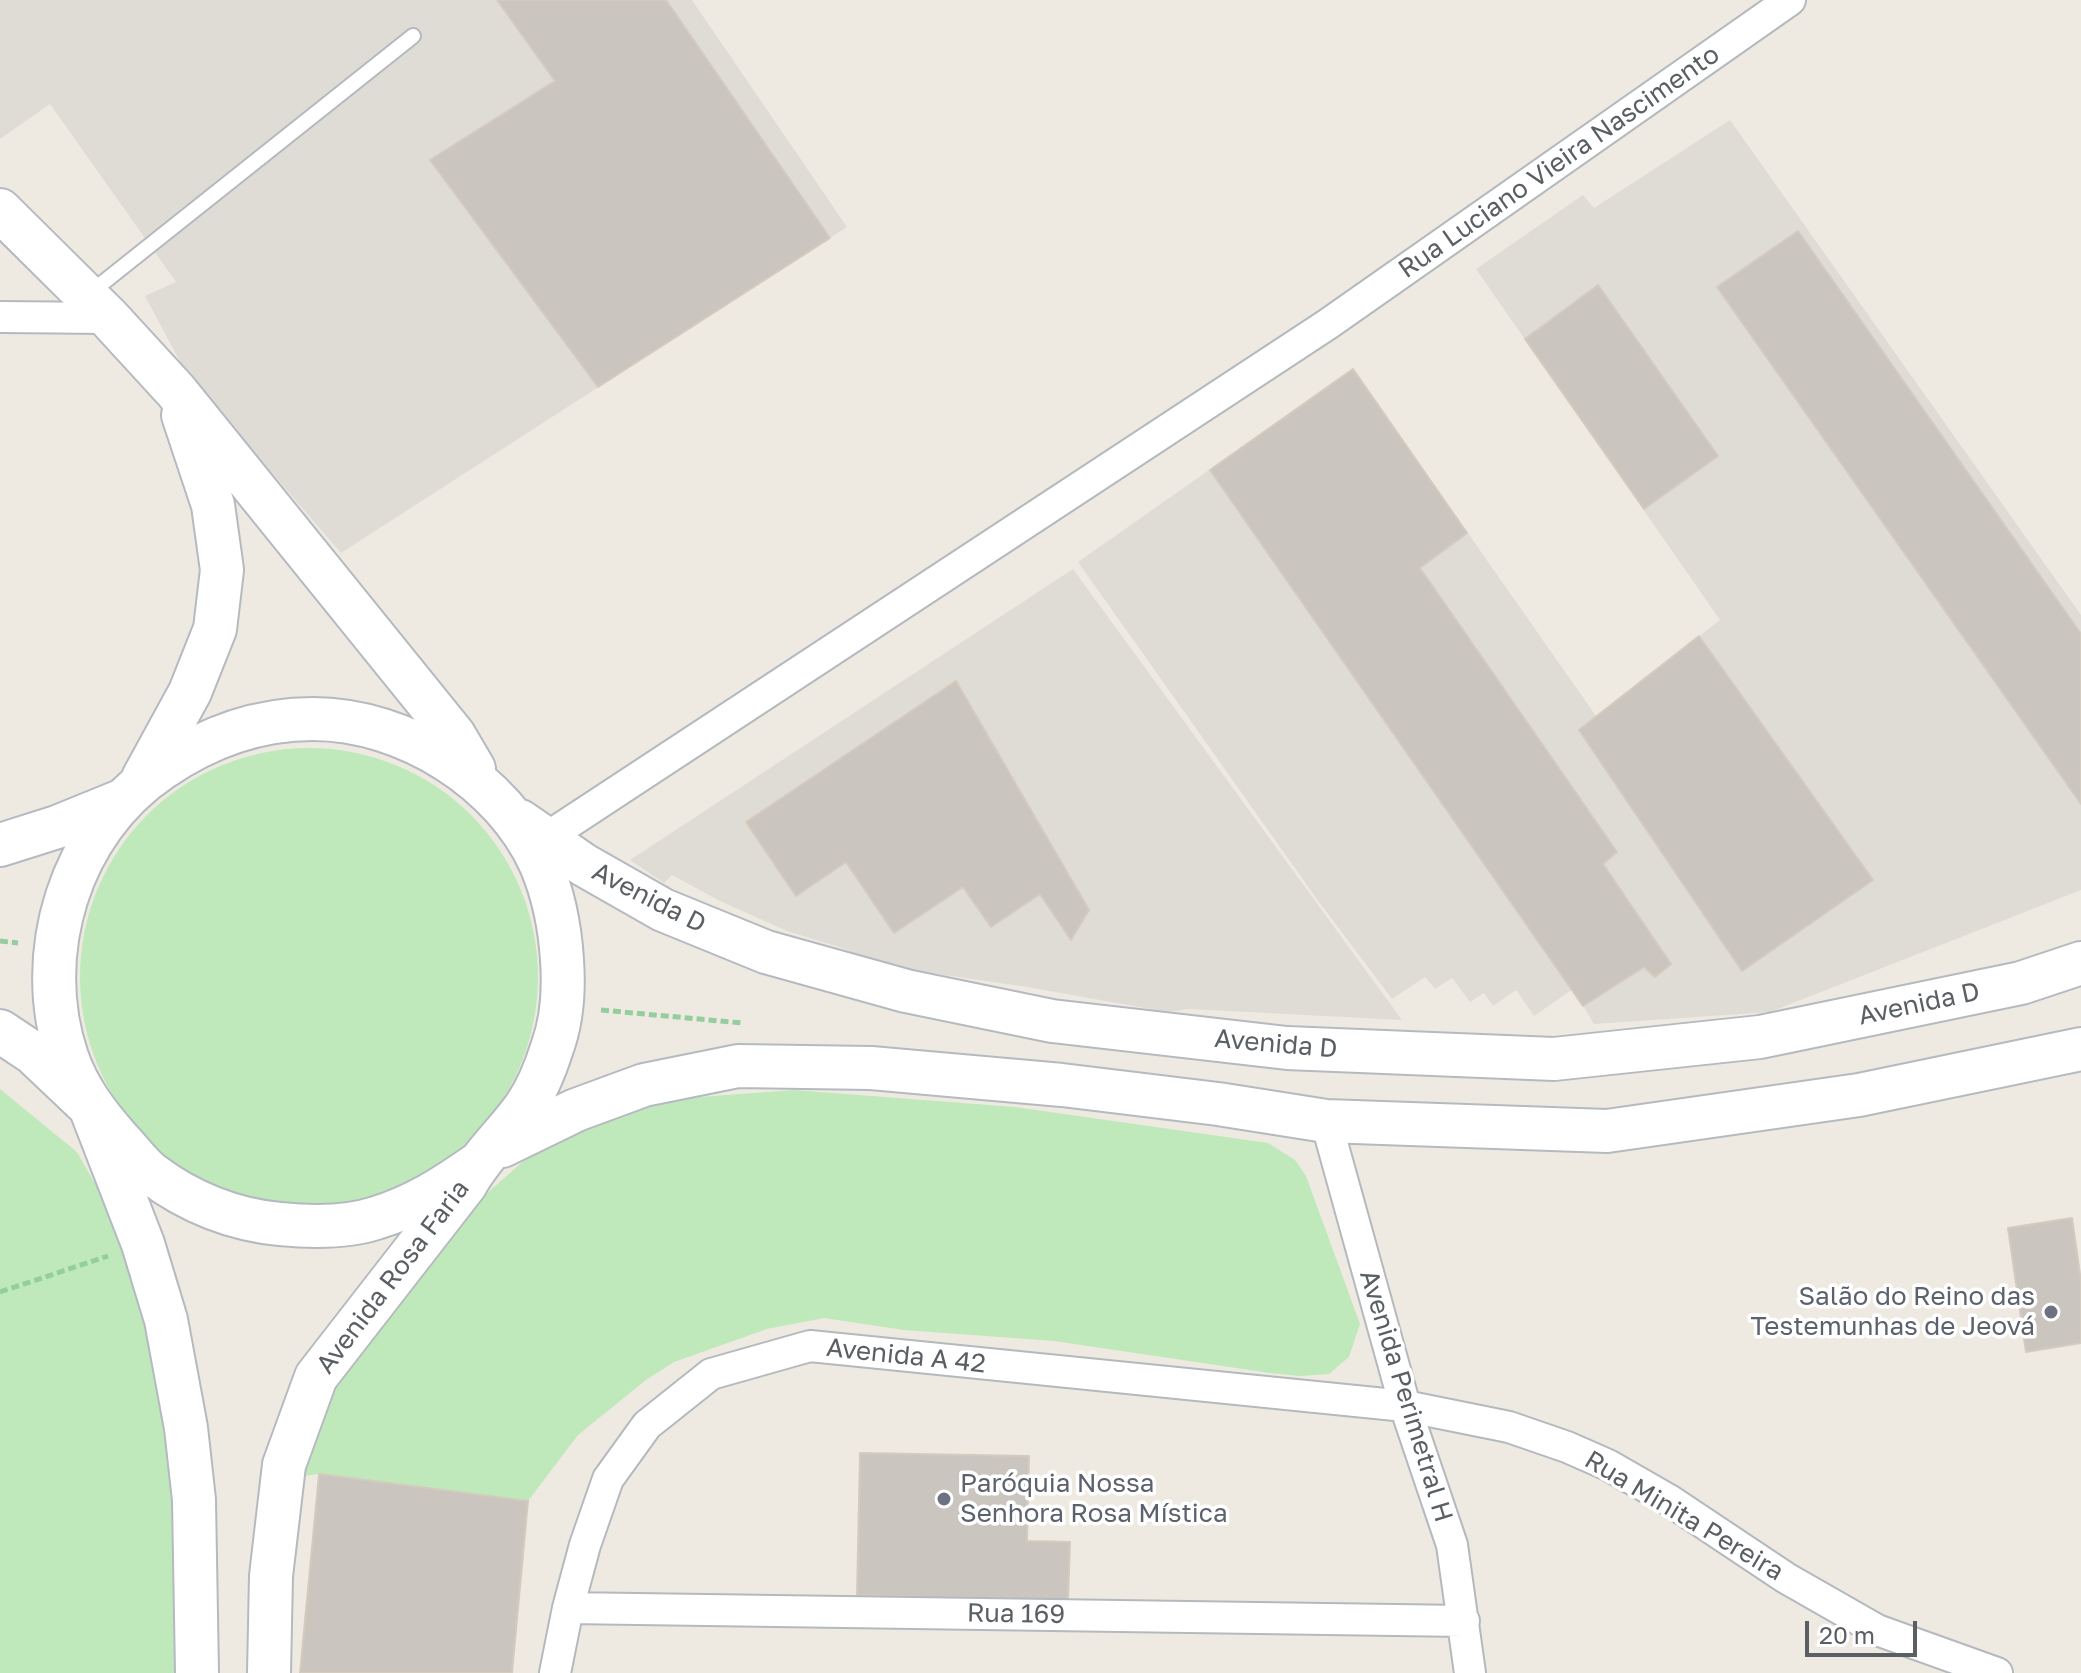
<!DOCTYPE html>
<html>
<head>
<meta charset="utf-8">
<style>
  body { margin:0 }
  #map { position:relative; width:2081px; height:1673px; overflow:hidden; background:#efeae1; font-family:"Golos Text",sans-serif }
  canvas { display:block }
  .scale { position:absolute; left:1805px; top:1621px; width:112px; height:36px; box-sizing:border-box; border:4px solid #5a5f64; border-top:0; padding-left:10px; font-size:24px; line-height:28px; white-space:nowrap; color:#5a5f64; -webkit-text-stroke:6px #fff; paint-order:stroke }
</style>
</head>
<body>
<div id="map">
<canvas width="2081" height="1673"></canvas>
<div class="scale">20 m</div>
</div>
<script>
const context = document.querySelector('canvas').getContext('2d');
context.lineJoin = 'round';
function fillPath(path, color) { context.fillStyle = color; context.fill(path, 'evenodd'); }
function strokePath(path, color, width, dash) { context.strokeStyle = color; context.lineWidth = width; context.lineCap = dash ? 'butt' : 'round'; context.setLineDash(dash || []); context.stroke(path); }
function drawText(font, color, halo, rows, align = 'center') {
  context.font = font + ' "Golos Text",sans-serif'; context.lineWidth = 7; context.setLineDash([]); context.textBaseline = 'middle'; context.strokeStyle = halo; context.fillStyle = color; for (const [text, x, y, turn = 0] of rows) {
    context.save(); context.translate(x, y); context.rotate((+turn || 0) * Math.PI / 180); context.textAlign = isNaN(turn) ? turn : align; if (halo) context.strokeText(text, 0, 0); context.fillText(text, 0, 0); context.restore();
  }
}
fillPath(new Path2D(`
  M0,0H692L847,227L341,553L186,373L145,296L176,282L50,104L0,139Z
  M1730,120L2081,615V890L1770,1012L1594,1024L1573,989L1534,1016L1516,990L1493,1006L1484,993L1470,1002L1452,978L1435,989L1425,977L1392,999L1319,902L1078,562L1353,369L1596,716L1720,620L1476,269L1583,195L1594,208Z
  M1073,569L1402,1020L1189,1009L1167,1012L1027,987L883,966L842,948L787,931L720,901L672,875L664,883L630,860Z`), '#dfdcd6');
fillPath(new Path2D(`
  M80 977a229 229 0 1 1 458 0a229 229 0 1 1-458 0Z
  M0,1089L77,1152L115,1219L145,1281L177,1497L173,1604L180,1673H0Z
  M794,1090L1015,1107L1268,1143L1295,1160L1306,1176L1360,1324L1349,1357L1329,1374L1300,1376L1270,1373L1054,1341L904,1330L824,1318L767,1329L674,1362L646,1380L578,1435L528,1501L319,1474L296,1477L342,1370L460,1217L535,1151L568,1134L634,1111L686,1098Z`), '#bfe9bb');
const building = new Path2D(`
  M497,0H666L830,238L598,387L430,160L555,81Z
  M1798,231L2081,634V804L1717,287Z
  M1598,285L1718,456L1644,509L1525,339Z
  M1353,369L1467,533L1420,568L1617,852L1603,864L1671,964L1655,977L1644,967L1583,1006L1210,470Z
  M1699,636L1873,880L1742,971L1579,730Z
  M956,681L1089,910L1071,940L1040,894L991,927L963,887L894,933L846,862L796,896L746,822Z
  M2072,1218L2081,1281V1343L2026,1352L2008,1228Z
  M860,1453L1029,1456L1027,1541L1070,1542L1068,1600L857,1595Z
  M319,1474L528,1501L512,1673H300Z`);
fillPath(building, '#cac5be');
strokePath(building, '#d4cbbf', 2);
const lane = new Path2D(`
  M90,293L413,36`);
const street = new Path2D(`
  M0,317L109,318
  M546,838L1328,324L1790,0
  M1326,1121L1405,1406L1452,1545L1470,1673
  M568,1608L1464,1621
  M555,1673L568,1608L585,1545L608,1479L647,1425L711,1374L810,1346L1405,1406L1509,1427L1567,1447L1608,1465L1669,1500L1786,1578L1877,1630L1997,1673`);
const secondary = new Path2D(`
  M0,210L109,318L176,391L454,735L474,769
  M143,778L190,692L215,629L222,570L213,505L183,415
  M520,821L584,865L663,910L766,952L906,991L1052,1021L1287,1048L1554,1059L1760,1037L2021,983L2081,963
  M0,845L57,827L121,801
  M0,1031L33,1053L90,1107L143,1244L166,1320L186,1428L194,1500L197,1673
  M502,1146L576,1110L644,1085L738,1066L871,1068L1062,1085L1218,1104L1326,1121L1607,1131L1859,1095L2081,1049
  M269,1673L271,1576L284,1465L316,1377L466,1184C481,1156 506,1134 525,1107C536,1091 546,1067 552,1048C562,1021 564,988 562,960C560,927 554,896 541,865C504,781 405,719 313,719C258,719 206,738 161,769C70,830 32,954 67,1057C78,1089 97,1114 119,1139C130,1150 140,1165 152,1174C189,1202 234,1220 280,1224C311,1227 346,1228 376,1218C415,1206 443,1188 476,1165`);
strokePath(lane, '#b4b9be', 18);
strokePath(street, '#b4b9be', 34);
strokePath(secondary, '#b5bac0', 46);
strokePath(new Path2D(`
  M0,941L18,943
  M601,1010L742,1023
  M0,1292L108,1256`), '#94ce9f', 5, [8, 4]);
strokePath(lane, '#fff', 14);
strokePath(street, '#fff', 30);
strokePath(secondary, '#fff', 42);
for (const [x, y, r, color] of [
  [2051,1312,8,"#6b7280"],
  [944,1499,8,"#6b7280"]
]) { const dot = new Path2D(); dot.arc(x, y, r, 0, 2 * Math.PI); context.fillStyle = color; context.fill(dot); strokePath(dot, '#fff', 3); }
drawText('26px', '#5a5f64', '#fff', [
  ["Rua Luciano Vieira Nascimento",1559,162,-35],
  ["Avenida D",649,898,27],
  ["Avenida D",1919,1004,-12],
  ["Avenida D",1276,1044,5],
  ["Avenida Rosa Faria",393,1277,-53],
  ["Avenida A 42",906,1356,6],
  ["Avenida Perimetral H",1406,1396,73],
  ["Rua Minita Pereira",1684,1516,31],
  ["Rua 169",1016,1614,1]
]);
drawText('26px', '#5b616d', '#fff', [
  ["Salão do Reino das",2035,1297],
  ["Testemunhas de Jeová",2035,1327],
  ["Paróquia Nossa",960,1484,"left"],
  ["Senhora Rosa Mística",960,1514,"left"]
], 'right');
</script>
</body>
</html>
